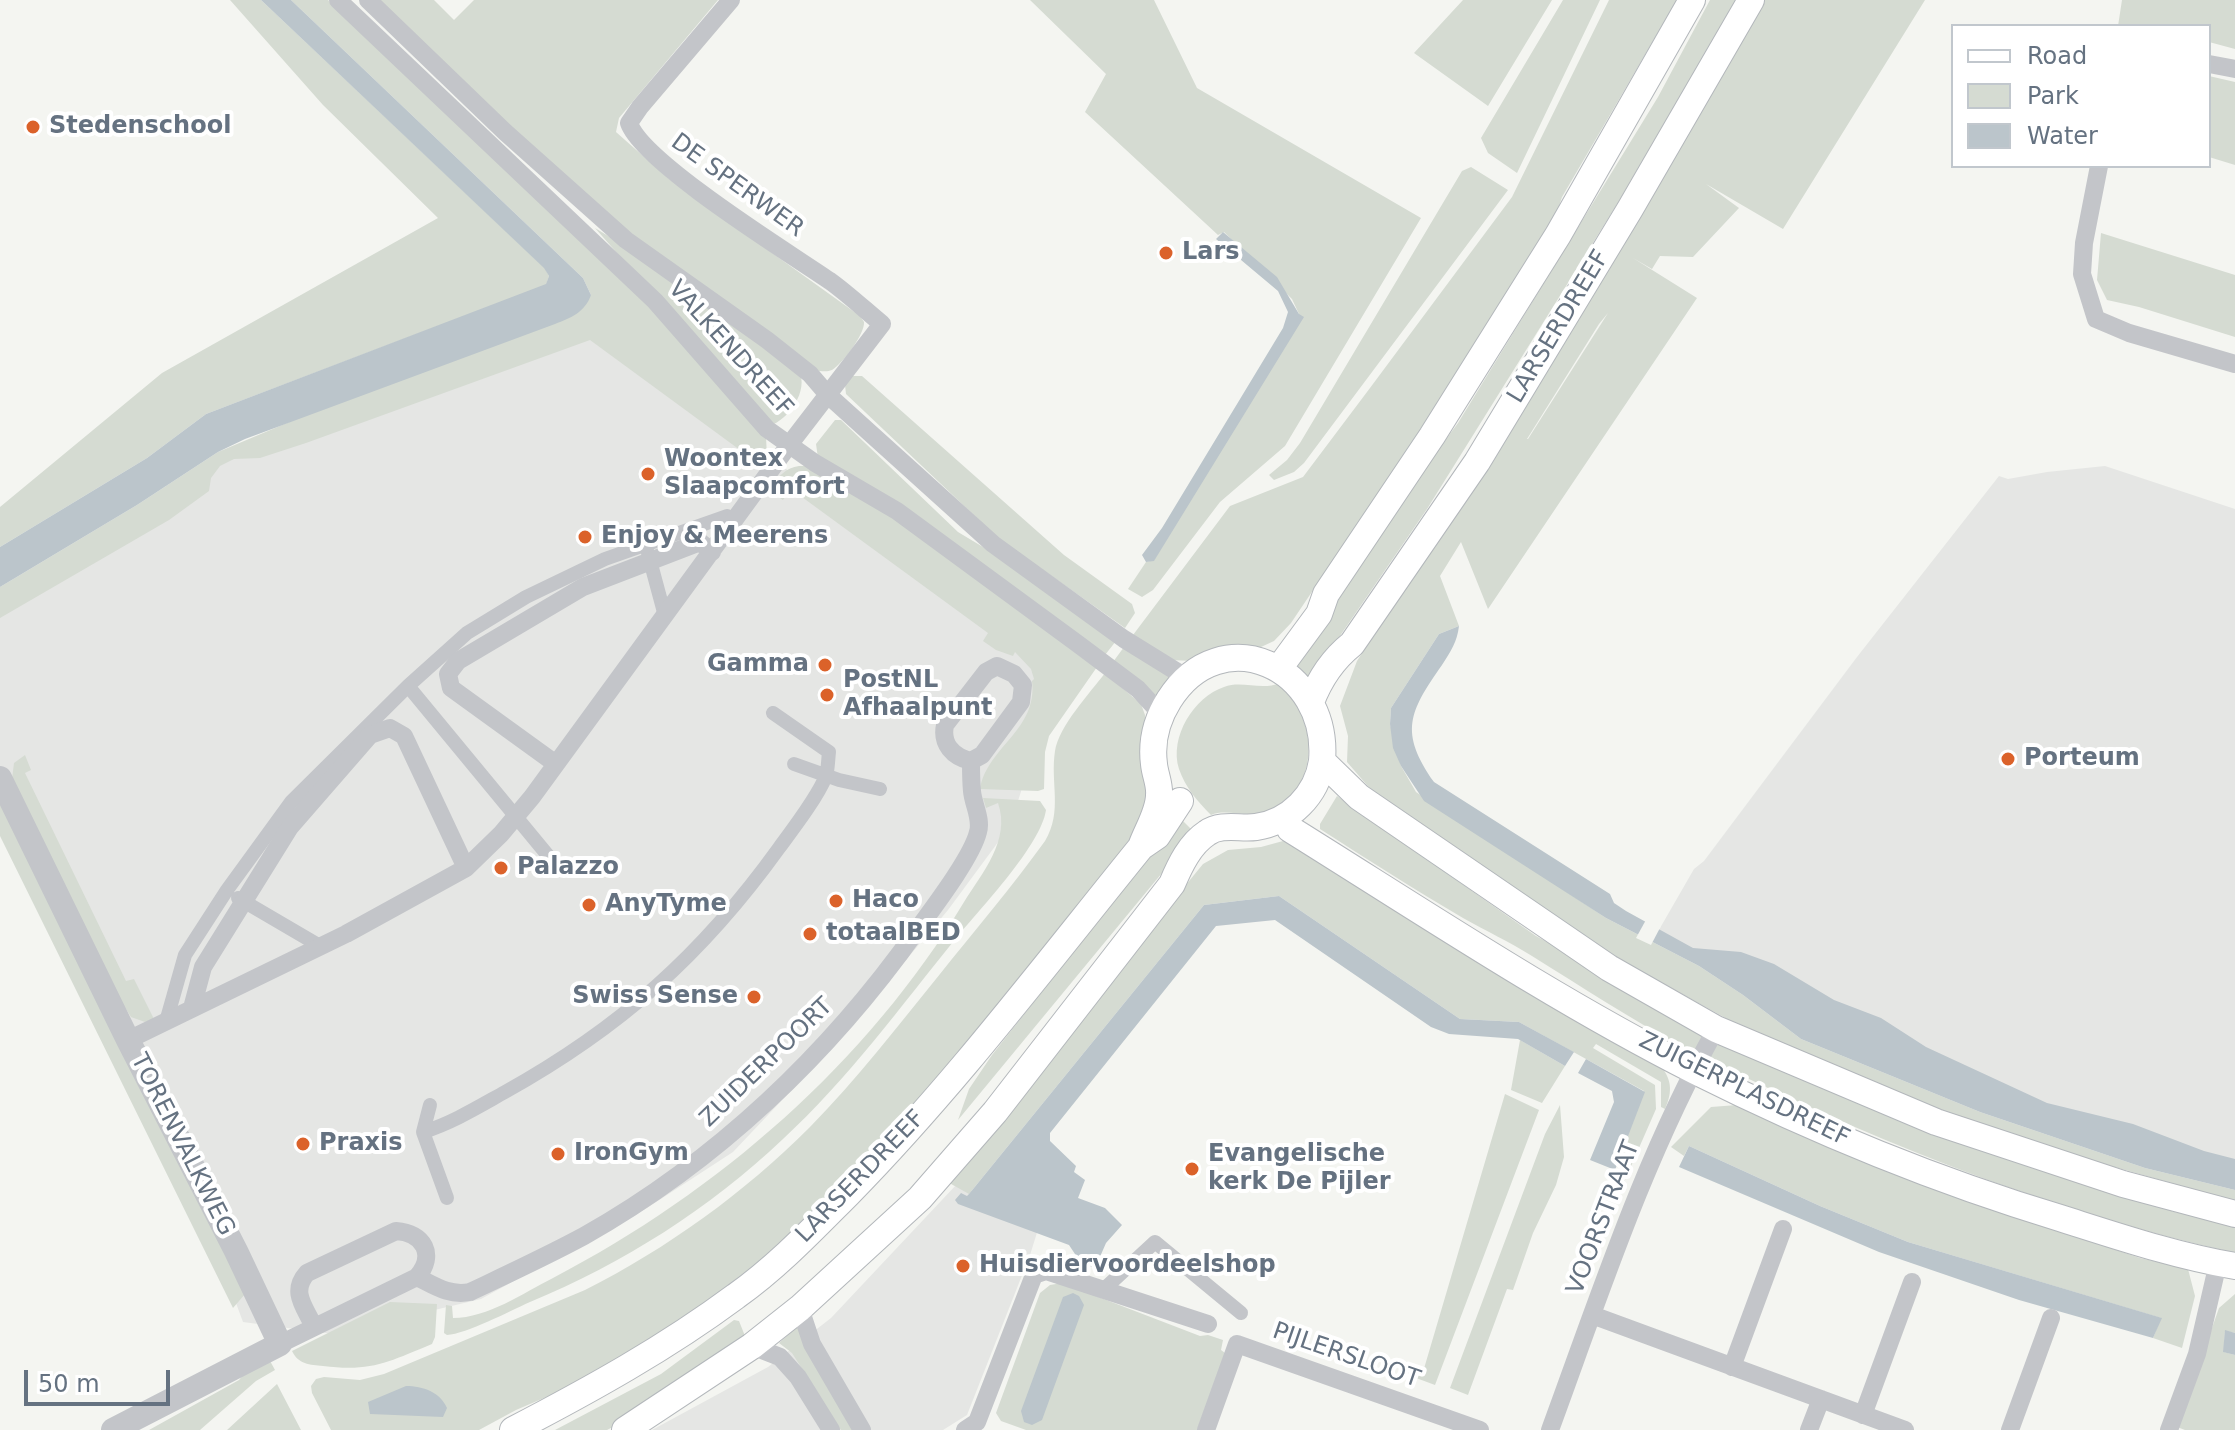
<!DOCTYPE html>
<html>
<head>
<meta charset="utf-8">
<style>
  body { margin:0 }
  #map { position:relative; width:2235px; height:1430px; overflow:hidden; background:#f4f5f1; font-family:"DejaVu Sans",sans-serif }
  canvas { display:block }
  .legend { position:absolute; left:1951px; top:24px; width:260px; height:144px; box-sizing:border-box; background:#fff; border:2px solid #c1c7cd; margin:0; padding:10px 14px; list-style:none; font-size:24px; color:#657281 }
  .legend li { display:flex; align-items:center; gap:16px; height:40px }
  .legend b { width:40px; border:2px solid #c1c7cd }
  .scale { position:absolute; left:24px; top:1370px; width:146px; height:36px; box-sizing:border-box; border:4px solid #657281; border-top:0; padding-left:10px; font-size:24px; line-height:28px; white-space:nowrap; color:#657281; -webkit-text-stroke:6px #fff; paint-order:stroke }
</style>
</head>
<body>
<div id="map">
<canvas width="2235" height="1430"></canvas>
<ul class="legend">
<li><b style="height:10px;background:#fff"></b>Road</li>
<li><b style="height:22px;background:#d5dbd2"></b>Park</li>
<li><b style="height:22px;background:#bbc5cb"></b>Water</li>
</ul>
<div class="scale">50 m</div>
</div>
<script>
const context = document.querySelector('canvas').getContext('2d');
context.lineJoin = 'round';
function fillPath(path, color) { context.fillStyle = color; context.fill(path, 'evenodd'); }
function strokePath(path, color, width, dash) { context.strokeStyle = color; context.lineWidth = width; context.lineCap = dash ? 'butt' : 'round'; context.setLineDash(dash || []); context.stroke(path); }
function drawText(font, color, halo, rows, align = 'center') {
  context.font = font + ' "DejaVu Sans",sans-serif'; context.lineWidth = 8; context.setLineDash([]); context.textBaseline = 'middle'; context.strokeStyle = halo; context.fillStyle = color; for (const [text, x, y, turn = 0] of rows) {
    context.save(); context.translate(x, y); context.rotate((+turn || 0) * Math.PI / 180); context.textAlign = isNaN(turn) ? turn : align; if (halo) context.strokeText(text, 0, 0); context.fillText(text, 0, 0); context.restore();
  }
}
fillPath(new Path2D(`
  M614,322L749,443L1047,652L1040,732L1010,826L948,910L838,1041L733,1152L647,1208L481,1299L333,1334L243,1322L233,1295L0,823V592L235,451Z
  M2105,466L2235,509V1161L2043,1104L1656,935L1694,869L1704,861L1857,657L1999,476L2008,479L2047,472Z
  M957,1184L1040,1223L1030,1255L967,1415L943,1430H652L768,1367L831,1318Z`), '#e5e6e4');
fillPath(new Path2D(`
  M230,0H261L545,268L549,276L546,285L206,414L147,458L0,547V507L162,373L438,218L323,105Z
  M291,0H328L646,300L766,436L767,458L761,468L742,467L731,461L740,450L590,340L306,443L260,458L234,459L220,466L211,478L209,491L169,520L0,618V587L137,505L218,452L591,295L583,278Z
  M373,0H434L454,20L474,0H718L619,118L616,132L669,179L860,316L864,322C865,334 843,363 832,370C827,372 824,371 819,371L600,212Z
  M1030,0H1154L1197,88L1421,218L1285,446L1220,502L1153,590L1142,597L1128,589L1146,562L1154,560L1299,314L1292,299L1224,232L1218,235L1085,112L1106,74Z
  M1463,0H1552L1488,106L1414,53Z
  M1563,0H1600L1517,173L1488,153L1481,138Z
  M1609,0H1677L1562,197L1556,215L1446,392L1291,623L1274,641L1261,647L1194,661L1170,660L1133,635L1230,506L1303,477L1370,388L1512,197Z
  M1710,0H1736L1619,201L1427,509L1309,681L1291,665L1418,477L1458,423L1658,97Z
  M1761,0H1925L1783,229L1706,184L1739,208L1693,257L1660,256L1652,269L1633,258L1697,298L1488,609L1461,542L1440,576L1459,626L1439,634L1391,708L1390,724L1401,766L1416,792L1606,918L1699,966L1743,995L1801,1039L1980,1112L2145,1168L2235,1190V1201L1987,1131L1826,1064L1731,1021L1624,962L1420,827L1373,792L1347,762L1348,736L1340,706L1357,661L1444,526ZM1608,313L1528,439H1527L1599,324Z
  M2122,0H2235V49L2209,42V26H2118Z
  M2209,76L2235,82V165L2209,157Z
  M1471,167L1508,190L1304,463L1294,472L1274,480L1269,475L1287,460L1300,443L1462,171Z
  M595,228L618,242L799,371C809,390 789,420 769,426Z
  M2101,233L2235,275V337L2139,307L2107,300L2097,280Z
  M852,376H862L1064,555L1132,604L1135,613L1125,628L998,538L846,394L845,385Z
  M835,420H841L958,532L1013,565L1116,641L1105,655L818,458L816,444Z
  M799,466H805L856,491L1097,667L1049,736L1045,752L1044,789L1038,791L980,789C987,747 1038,730 1032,681L1034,679L1031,669L1015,652L1013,656L996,650L983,641L988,633L791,489L783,500L774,494L772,487C778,476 786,468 799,466Z
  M1124,647L1176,680L1161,700L1113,662Z
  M1105,673L1141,704L1145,715L1146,816L1112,868L877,1152L752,1274L586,1380L516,1410L479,1430H331L312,1393L311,1386L316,1379L324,1377L360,1380L384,1374L585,1290C668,1248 744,1193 810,1127C857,1079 898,1026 940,974C975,930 1012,887 1045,841C1063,811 1050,783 1055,751C1059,726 1090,693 1105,673Z
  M1280,683C1318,720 1323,789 1266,812C1248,819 1227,808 1211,815C1198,802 1185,787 1179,769C1169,737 1194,697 1224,687C1242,680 1261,691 1280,683Z
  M25,755L31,770L25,773L126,981L134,979L154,1019L145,1022L131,1017L121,1001L12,779L14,763Z
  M1337,796L1536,936L1615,979L2074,1181L2175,1212L2235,1226V1253C2043,1210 1858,1135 1682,1046C1630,1019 1582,987 1532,956C1510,942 1486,931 1463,918C1415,890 1367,859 1320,829V824Z
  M0,798L245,1294L233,1308L0,836Z
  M983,798L1040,801L1046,810C1041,845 981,908 957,937C901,1006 848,1079 783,1139C709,1209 624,1263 530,1302C510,1311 466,1334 447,1335L444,1333L446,1305L452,1306L453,1318C488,1318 523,1293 553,1278C718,1192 867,1063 964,902C982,873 1011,840 998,803L986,808Z
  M1179,817L1195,833L958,1120L969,1089L992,1055Z
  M1283,841L1296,843L1658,1063C1672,1078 1673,1091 1665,1109L1661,1107V1082L1596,1044L1593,1048L1655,1085L1656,1109L1621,1189L1612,1185L1622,1162L1618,1160L1644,1091L1519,1022L1460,1019L1279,896L1204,905L969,1194L944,1180L1203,864L1228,850L1261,847Z
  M1520,1040L1565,1066L1542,1103L1511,1090Z
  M1505,1094L1539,1110L1435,1385L1408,1375V1367L1423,1372Z
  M1560,1105L1564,1157L1556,1185L1533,1233L1513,1290L1507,1289L1468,1395L1450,1388L1545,1134Z
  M1737,1105L1915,1182L2140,1258L2188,1269L2195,1296L2182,1348L2153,1338L2161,1318L1908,1242L1820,1206L1689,1146L1684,1156L1671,1147L1711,1107Z
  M1062,1283L1200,1336L1208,1335L1223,1340L1221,1350L1225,1353L1197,1430H1026L1001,1421L996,1413L1040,1293L1050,1285Z
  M2235,1294V1333L2225,1331L2224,1352L2235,1355V1430H2185L2177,1427L2219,1308Z
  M390,1302L437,1304L435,1337L432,1344C388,1362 372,1372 323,1366C310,1365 298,1364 292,1351Z
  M734,1320L739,1321L745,1336L636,1415L607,1430H555L661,1374Z
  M799,1325L854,1430H841L792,1353L779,1343Z
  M269,1359L275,1370L256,1381L200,1430H149L239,1380L248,1369Z
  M277,1384L301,1430H227Z`), '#d5dbd2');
fillPath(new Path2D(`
  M261,0H291L583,278L591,295C585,312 571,318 555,324L245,439L218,452L137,505L0,587V547L147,458L206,414L546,284L549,276L544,268Z
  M1223,232L1277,277L1299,314L1304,317L1154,561L1146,562L1142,555L1162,528L1283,328L1288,312L1278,291L1216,239Z
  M1459,626C1457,642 1451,651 1442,665C1409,712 1399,732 1434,782L1610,894L1614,903L1626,911L1693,948L1741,952L1774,964L1834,1000L1881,1018L1926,1047L2047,1103L2133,1124L2204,1151L2235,1159V1190L2145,1168L1980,1112L1801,1039L1743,995L1699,966L1606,918L1424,801L1401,766L1393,748L1390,724L1391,708L1439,634Z
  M1279,896L1460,1019L1519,1022L1574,1052L1565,1066L1518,1039L1449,1034L1431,1027L1275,920L1216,926L1050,1133V1141L1076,1166L1074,1172L1085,1180L1078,1198L1105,1208L1122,1225L1106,1243L1096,1266L1092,1267L1081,1263L1069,1245L958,1204L955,1200L961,1193L967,1196L969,1194L1204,905Z
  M1586,1059L1645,1092L1615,1170L1590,1160L1614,1102L1612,1091L1578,1073Z
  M1689,1146L1820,1206L1908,1242L2162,1318L2153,1338L2019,1300L1879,1252L1679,1167Z
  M1073,1293L1079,1296L1084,1305L1042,1420L1032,1425L1024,1422L1021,1411L1063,1297Z
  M2225,1330L2235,1333V1355L2223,1352Z
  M406,1386C423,1386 440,1392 447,1408L443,1417L370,1414L368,1402Z`), '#bbc5cb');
fillPath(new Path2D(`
  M1647,918L1661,926L1651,945L1636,938Z`), '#f4f5f1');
const secondary = new Path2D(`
  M1280,667L1319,614L1326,594L1432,436L1558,235L1692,0
  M1311,702C1320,678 1332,660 1352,644L1477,462L1630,209L1751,0
  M1290,829C1423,912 1555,1000 1695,1071C1813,1130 1934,1180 2060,1218C2117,1236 2176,1256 2235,1266
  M1141,847C1147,830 1159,812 1159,795C1160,784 1155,775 1154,764C1151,741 1157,719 1169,700C1221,617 1330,667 1322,761L1359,797L1609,968L1716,1029L1936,1122L2123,1184L2235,1214
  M513,1430C590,1390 666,1348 736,1296C777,1267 813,1229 848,1194C954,1086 1046,964 1141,847L1157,836L1180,801
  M625,1430L752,1346L800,1308L920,1198L995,1112L1172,884C1180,865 1190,844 1207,833C1221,823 1240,829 1256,827C1290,822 1317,795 1322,761`);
strokePath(secondary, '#b3b7bb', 28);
strokePath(new Path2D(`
  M648,553L665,616
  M408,686L550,858
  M794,764L839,780L880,789
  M238,898L320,946
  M166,1022L185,955L227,890L291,802L408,686L467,633L526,597L605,559L727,516L735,520
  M430,1105L423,1132L447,1198
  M423,1132C452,1123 478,1107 505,1092C620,1028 702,955 779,848C793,829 817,798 826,776C828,770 828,760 829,752L773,713
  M1103,1290L1155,1242L1241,1313`), '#c3c5c9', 14);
strokePath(new Path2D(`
  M338,0L655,301L767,429L815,463L897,511L1078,644L1138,689L1161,714
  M368,0L505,132L626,240L767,340L810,374L828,395L993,544L1124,639L1187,678
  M2209,64L2235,69
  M2099,166L2084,243L2082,274L2096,319L2129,333L2235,364
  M556,764L451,688L448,674L458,661L583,587L700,542L712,552
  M192,1008L203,967L290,827L370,735L390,728L404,736L466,868
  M128,1040L346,934L466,868L501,834L532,797L789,445L882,324C865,310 848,294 830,281C789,253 642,162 629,123L640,107L731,0
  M417,1277C435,1286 449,1296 470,1292C508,1274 547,1256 584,1236C717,1161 829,1054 917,930C933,908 972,857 978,832C982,819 973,804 972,791C971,781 971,771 971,761L982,755L1021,702L1023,685L1014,674L997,666L986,672L945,725C941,744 953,757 971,761
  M800,1308L812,1344L862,1430
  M1592,1315L1905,1430
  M280,1344L417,1277C436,1255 424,1233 396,1231L307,1273C290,1292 305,1307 314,1327
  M752,1346L780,1357L798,1377L831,1430
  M1732,1367L1783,1229
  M1863,1415L1912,1282
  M965,1430L977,1422L1034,1275L1046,1271L1208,1324
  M1206,1430L1237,1344L1480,1430
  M1550,1430C1600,1294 1645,1155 1716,1029
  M1809,1430L1821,1399
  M2010,1430L2051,1318
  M2169,1430L2197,1354L2218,1263`), '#c3c5c9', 18);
strokePath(new Path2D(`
  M0,778L128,1040L236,1251L280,1344L113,1430`), '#c3c5c9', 24);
strokePath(secondary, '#fff', 26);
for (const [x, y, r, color] of [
  [33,127,8,"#db622a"],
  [1166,253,8,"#db622a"],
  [648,474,8,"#db622a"],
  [585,537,8,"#db622a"],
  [825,665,8,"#db622a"],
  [827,695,8,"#db622a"],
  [2008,759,8,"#db622a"],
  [501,868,8,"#db622a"],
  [836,901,8,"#db622a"],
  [589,905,8,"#db622a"],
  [810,934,8,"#db622a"],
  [754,997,8,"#db622a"],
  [303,1144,8,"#db622a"],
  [558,1154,8,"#db622a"],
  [1192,1169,8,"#db622a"],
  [963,1266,8,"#db622a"]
]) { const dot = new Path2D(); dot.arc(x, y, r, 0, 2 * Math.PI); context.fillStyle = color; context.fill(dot); strokePath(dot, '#fff', 3); }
drawText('bold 24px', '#657281', '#fff', [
  ["Stedenschool",49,127],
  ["Lars",1182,253],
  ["Woontex",664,460],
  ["Slaapcomfort",664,488],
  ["Enjoy & Meerens",601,537],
  ["Gamma",809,665,"right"],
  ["PostNL",843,681],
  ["Afhaalpunt",843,709],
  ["Porteum",2024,759],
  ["Palazzo",517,868],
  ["Haco",852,901],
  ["AnyTyme",605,905],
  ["totaalBED",826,934],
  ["Swiss Sense",738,997,"right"],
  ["Praxis",319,1144],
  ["IronGym",574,1154],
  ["Evangelische",1208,1155],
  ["kerk De Pijler",1208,1183],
  ["Huisdiervoordeelshop",979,1266]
], 'left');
drawText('24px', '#657281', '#fff', [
  ["DE SPERWER",737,186,36],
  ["LARSERDREEF",1559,327,-59],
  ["VALKENDREEF",730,349,48],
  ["ZUIDERPOORT",767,1063,-44],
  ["ZUIGERPLASDREEF",1744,1090,26],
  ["TORENVALKWEG",182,1145,63],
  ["LARSERDREEF",861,1177,-46],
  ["VOORSTRAAT",1604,1218,-69],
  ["PIJLERSLOOT",1346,1356,19]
]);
</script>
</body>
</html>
